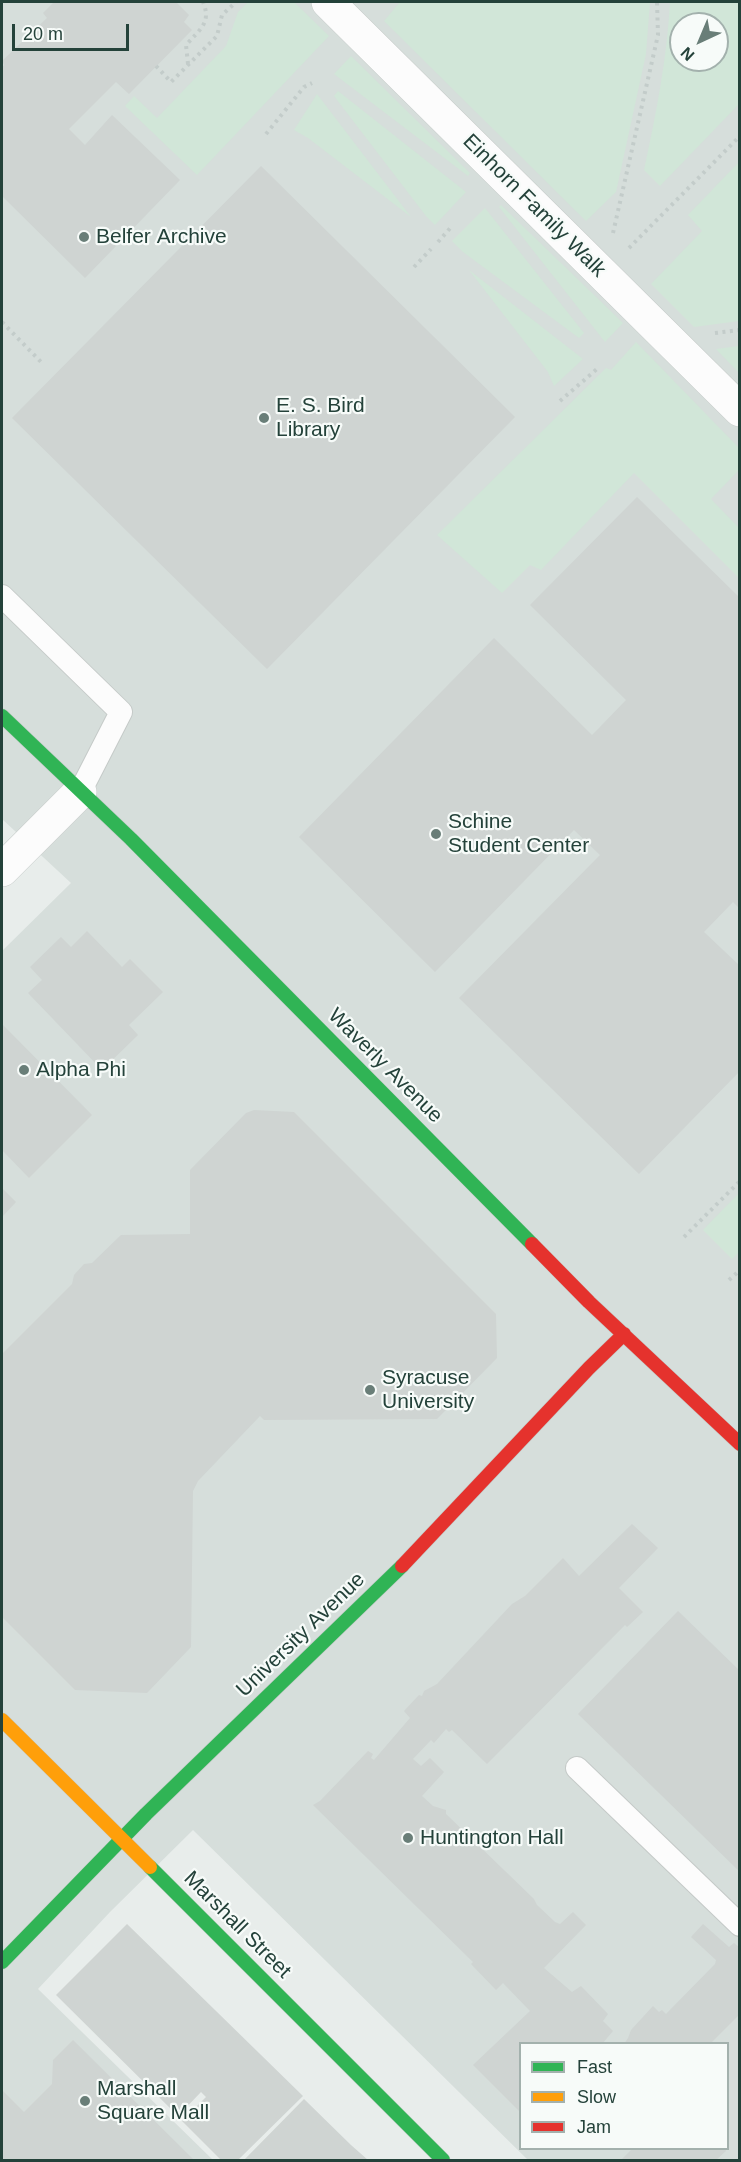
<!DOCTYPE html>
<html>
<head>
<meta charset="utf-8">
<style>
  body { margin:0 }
  #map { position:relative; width:741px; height:2162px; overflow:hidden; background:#e8edeb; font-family:Arial,sans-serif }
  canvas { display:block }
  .frame { position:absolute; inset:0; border:3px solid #24423a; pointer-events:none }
  .legend { position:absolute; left:519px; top:2042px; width:210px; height:108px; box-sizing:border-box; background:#f7fbf9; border:2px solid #a3b1ad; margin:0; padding:8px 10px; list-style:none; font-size:18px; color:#24423a }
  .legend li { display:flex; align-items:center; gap:12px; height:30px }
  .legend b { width:30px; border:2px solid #a3b1ad }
  .north { position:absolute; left:669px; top:12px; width:60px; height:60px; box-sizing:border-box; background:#f7fbf9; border:2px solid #a3b1ad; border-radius:50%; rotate:224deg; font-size:16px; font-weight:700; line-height:24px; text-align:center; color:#24423a }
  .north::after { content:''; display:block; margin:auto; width:21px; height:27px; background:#697e78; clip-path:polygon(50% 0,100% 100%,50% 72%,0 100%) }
  .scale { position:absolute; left:12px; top:24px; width:117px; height:27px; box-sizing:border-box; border:3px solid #24423a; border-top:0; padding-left:8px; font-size:18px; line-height:21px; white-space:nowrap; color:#24423a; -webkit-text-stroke:4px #f7fbf9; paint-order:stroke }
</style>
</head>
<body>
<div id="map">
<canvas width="741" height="2162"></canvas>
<div class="frame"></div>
<ul class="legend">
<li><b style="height:8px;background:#30b455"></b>Fast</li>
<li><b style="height:8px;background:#ff9f0a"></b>Slow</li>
<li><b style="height:8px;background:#e5322d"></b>Jam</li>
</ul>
<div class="north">N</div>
<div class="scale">20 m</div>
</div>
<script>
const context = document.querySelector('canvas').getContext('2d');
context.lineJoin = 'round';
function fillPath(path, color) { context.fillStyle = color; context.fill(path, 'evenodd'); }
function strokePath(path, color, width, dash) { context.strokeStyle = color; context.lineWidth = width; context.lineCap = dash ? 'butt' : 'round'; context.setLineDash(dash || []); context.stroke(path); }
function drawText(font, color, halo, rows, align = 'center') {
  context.font = font + ' Arial,sans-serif'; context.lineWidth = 4.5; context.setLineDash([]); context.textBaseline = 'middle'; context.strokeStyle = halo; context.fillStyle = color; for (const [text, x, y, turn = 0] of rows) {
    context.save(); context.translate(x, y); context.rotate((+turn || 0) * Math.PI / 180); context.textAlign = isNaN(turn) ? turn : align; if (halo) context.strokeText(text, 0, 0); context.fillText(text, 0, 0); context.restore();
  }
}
fillPath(new Path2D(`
  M2,2H739V2160H528L193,1830L110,1912L38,1989L213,2160H2V951L71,883L2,819ZM681,24H717V60H681ZM520,2044H728V2148H520Z`), '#d6dedb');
fillPath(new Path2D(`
  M248,2H294L329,36L197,175L125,106L134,96L157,118L226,46L238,12Z
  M400,2H650L646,54L616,192L586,221L384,21Z
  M670,2H739V104L660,186L644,170C656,114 667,59 670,2ZM681,24H717V60H681Z
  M351,56L470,173L468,176L334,74Z
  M338,91L466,192L435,225L426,216L334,96Z
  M317,94L411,217L308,138L294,130Z
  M739,162V321L694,327L651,284L702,231L688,215Z
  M501,205L623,323L605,342L499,207Z
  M485,208L584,333L579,338L463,252L452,241Z
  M469,270L583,359L554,386L548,372Z
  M636,342L739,448V470L711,499L739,528V578L634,473L541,570L530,565L502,593L437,535L606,368L611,370Z
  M739,346H740L739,373L716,349Z
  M739,1193V1252L732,1259L703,1230Z`), '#d1e6d8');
fillPath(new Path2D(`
  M54,2H176L189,15L184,22L192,30L129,94L116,82L69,129L85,145L112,115L180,180L85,278L2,196V68L4,65L2,61L47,18L43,13Z
  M261,166L515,417L267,669L12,418Z
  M637,497L740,598V909L733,902L704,932L740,966V1071L639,1174L459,998L600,855L574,830L435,972L299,837L494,638L592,735L599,728L626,700L530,605Z
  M87,931L122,967L130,959L163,992L129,1025L138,1035L102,1070L28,993L42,980L30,967L61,937L71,947Z
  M2,1024L92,1115L29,1178L2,1150Z
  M254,1110L294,1112L496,1314L497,1358L437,1419L264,1420L260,1416L198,1481L193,1491L191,1647L147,1693L75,1690L2,1617V1354L72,1284L74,1275L84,1264L92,1263L121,1235L190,1234V1170L246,1113Z
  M2,1188L16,1202L2,1217Z
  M632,1524L658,1548L619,1588L643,1612L627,1627L625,1625L487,1764L452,1730L449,1732L446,1729L434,1743L431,1740L413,1759L421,1766L430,1758L444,1772L422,1796L433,1806L446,1810V1814L534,1899L537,1905L555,1922L560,1924L573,1912L586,1925L544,1968L572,1992L581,1986L608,2014L603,2021L613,2031L602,2044H520V2112L473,2065L530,2011L503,1983L496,1990L471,1964L473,1962L313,1805L320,1801L368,1751L373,1754L371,1758L374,1760L410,1718L404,1711L419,1695L422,1696L424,1691L437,1684L512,1604L525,1596L563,1558L579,1576Z
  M678,1611L740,1671V1872L578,1714Z
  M127,1924L303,2096L238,2160H221L182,2121L206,2097L201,2092L178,2116L56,1995Z
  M703,1924L729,1947L734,1943L740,1948V2014L710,2044H624L628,2038L631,2030L653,2006L659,2012L662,2010L666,2014L715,1964L716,1960L691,1937Z
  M73,2040L194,2160H2V2090L24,2112L52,2084L53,2060Z
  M304,2099L351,2145L368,2160H244Z
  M633,2148H725L726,2151L716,2160H621Z`), '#cfd4d2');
const lane = new Path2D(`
  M2,596L121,712L80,792
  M577,1768L740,1925`);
const street = new Path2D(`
  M328,2L740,410
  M2,870L80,792`);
const fast = new Path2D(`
  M2,716L131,839L532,1244
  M150,1867L443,2160
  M2,1962L146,1814L402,1566`);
const slow = new Path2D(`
  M2,1720L150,1867`);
const jam = new Path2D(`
  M532,1244L589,1302L740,1444
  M402,1566L589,1368L624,1334`);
strokePath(lane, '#c5cac8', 24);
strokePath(street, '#c5cac8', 34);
strokePath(fast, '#c3cbc8', 15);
strokePath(slow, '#c3cbc8', 15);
strokePath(jam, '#c3cbc8', 15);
strokePath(new Path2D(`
  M188,64L186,45C199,30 212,23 203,2
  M156,66L171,82L217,36L222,15L236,2
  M266,134L304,87L312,83
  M613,233L658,35L657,2
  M438,242L452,226
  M629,248L740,136
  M414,267L431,249
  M2,322L43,364
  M715,333L740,330
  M560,401L597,369
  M684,1237L740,1181
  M729,1280L740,1270`), '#c3ccca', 4, [3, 4.5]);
strokePath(lane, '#fcfcfc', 22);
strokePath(street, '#fcfcfc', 33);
strokePath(fast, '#30b455', 14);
strokePath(slow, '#ff9f0a', 14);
strokePath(jam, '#e5322d', 14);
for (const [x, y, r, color] of [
  [84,237,6,"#697e78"],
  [264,418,6,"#697e78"],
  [436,834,6,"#697e78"],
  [24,1070,6,"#697e78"],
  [370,1390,6,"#697e78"],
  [408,1838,6,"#697e78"],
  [85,2101,6,"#697e78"]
]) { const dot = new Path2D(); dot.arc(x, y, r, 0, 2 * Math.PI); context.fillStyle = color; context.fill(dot); strokePath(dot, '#f7fbf9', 2); }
drawText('21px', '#24423a', '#f7fbf9', [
  ["Einhorn Family Walk",534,206,45],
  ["Waverly Avenue",385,1066,45],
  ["University Avenue",301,1635,-44],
  ["Marshall Street",237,1925,45]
]);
drawText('21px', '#24423a', '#f7fbf9', [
  ["Belfer Archive",96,237],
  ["E. S. Bird",276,406],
  ["Library",276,430],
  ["Schine",448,822],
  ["Student Center",448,846],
  ["Alpha Phi",36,1070],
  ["Syracuse",382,1378],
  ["University",382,1402],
  ["Huntington Hall",420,1838],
  ["Marshall",97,2089],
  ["Square Mall",97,2113]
], 'left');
</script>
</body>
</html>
